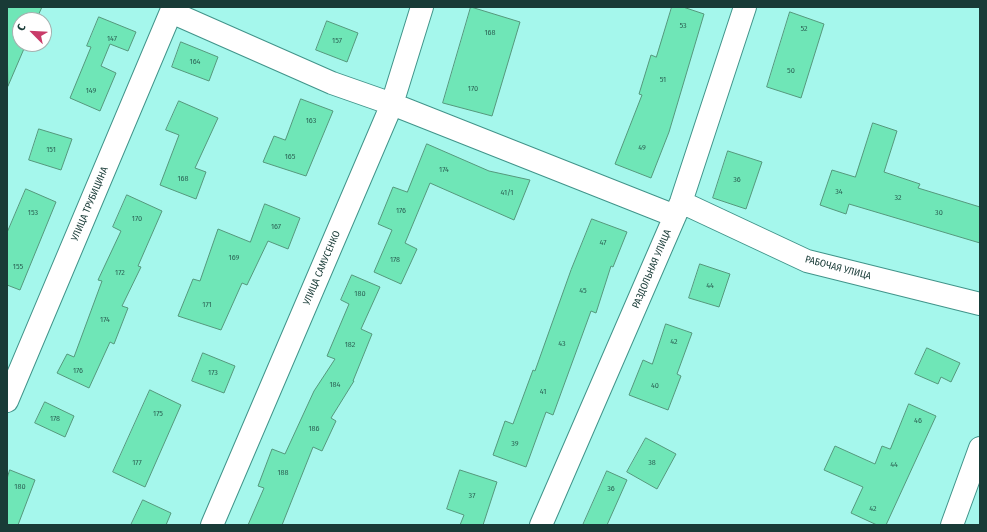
<!DOCTYPE html>
<html>
<head>
<meta charset="utf-8">
<style>
  body { margin:0 }
  #map { position:relative; width:987px; height:532px; overflow:hidden; background:#a5f7ec; font-family:"Fira Sans Condensed",sans-serif }
  canvas { display:block }
  .frame { position:absolute; inset:0; border:8px solid #193b37; pointer-events:none }
  .north { position:absolute; left:12px; top:12px; width:40px; height:40px; box-sizing:border-box; background:#fff; border:1px solid #a3b1af; border-radius:50%; rotate:294deg; font-size:11px; font-weight:700; line-height:16px; text-align:center; color:#193b37 }
  .north::after { content:''; display:block; margin:auto; width:14px; height:18px; background:#c93b69; clip-path:polygon(50% 0,100% 100%,50% 72%,0 100%) }
</style>
</head>
<body>
<div id="map">
<canvas width="987" height="532"></canvas>
<div class="frame"></div>
<div class="north">С</div>
</div>
<script>
const context = document.querySelector('canvas').getContext('2d');
context.lineJoin = 'round';
function fillPath(path, color) { context.fillStyle = color; context.fill(path, 'evenodd'); }
function strokePath(path, color, width, dash) { context.strokeStyle = color; context.lineWidth = width; context.lineCap = dash ? 'butt' : 'round'; context.setLineDash(dash || []); context.stroke(path); }
function drawText(font, color, halo, rows, align = 'center') {
  context.font = font + ' "Fira Sans Condensed",sans-serif'; context.lineWidth = 3.5; context.setLineDash([]); context.textBaseline = 'middle'; context.strokeStyle = halo; context.fillStyle = color; for (const [text, x, y, turn = 0] of rows) {
    context.save(); context.translate(x, y); context.rotate((+turn || 0) * Math.PI / 180); context.textAlign = isNaN(turn) ? turn : align; if (halo) context.strokeText(text, 0, 0); context.fillText(text, 0, 0); context.restore();
  }
}
const building = new Path2D(`
  M7,7H42L36,20H20V44H26L8,86Z
  M471,7L520,22L492,116L443,103Z
  M672,7H683L704,14L669,132L651,178L615,164L642,95L639,94L651,55L656,57Z
  M790,12L824,24L801,98L767,87Z
  M99,17L136,32L128,51L110,44L101,66L116,73L100,111L70,98L91,47L87,46Z
  M327,21L358,33L347,62L316,50Z
  M181,42L218,57L209,81L172,67Z
  M301,99L333,111L306,176L263,162L274,136L285,140Z
  M179,101L218,118L195,168L206,172L196,199L160,185L179,135L166,130Z
  M873,123L897,131L884,172L920,184L918,188L980,207V243L849,204L846,214L820,205L832,170L855,177Z
  M39,129L72,139L61,170L29,160Z
  M427,144L489,171L530,180L514,220L430,183L405,243L417,249L401,284L374,272L392,230L378,224L393,187L407,192Z
  M728,151L762,162L746,209L713,198Z
  M26,189L56,202L20,290L7,285V233Z
  M127,195L162,211L138,266L141,267L122,306L128,308L114,344L110,342L89,388L57,373L67,354L74,357L102,281L98,280L121,231L113,227Z
  M265,204L300,218L288,249L268,241L247,285L242,283L221,330L178,316L193,279L200,281L218,229L250,242Z
  M592,219L627,232L613,267L611,266L596,313L591,311L553,415L546,412L526,467L493,455L505,421L513,424L533,370L535,371L571,270Z
  M700,264L730,274L719,307L689,298Z
  M352,275L380,287L361,329L372,334L353,381H354L331,418L336,421L322,451L313,447L282,525H248L264,488L258,486L272,449L285,454L314,391L335,359L327,356L349,304L341,300Z
  M666,324L692,333L677,374L681,376L668,410L629,395L643,360L652,364Z
  M927,348L960,363L951,382L941,377L938,384L915,374Z
  M203,353L235,366L224,393L192,381Z
  M150,390L181,405L145,487L113,472Z
  M45,402L74,416L65,437L35,423Z
  M909,404L936,416L886,525H877L851,513L863,487L824,470L835,446L875,464L882,446L890,449Z
  M646,438L676,454L657,489L627,472Z
  M10,470L35,480L18,525H7V479Z
  M460,470L497,482L483,525H460L464,515L447,509Z
  M607,471L627,480L607,525H583Z
  M143,500L171,513L166,525H131Z`);
fillPath(building, '#6fe6b7');
strokePath(building, '#55987c', 1);
const street = new Path2D(`
  M171,12L332,83L392,104L675,216
  M681,202L807,261L980,304
  M7,401L173,7
  M212,525L392,104L422,7
  M541,525L681,202L745,7
  M952,525L980,448`);
strokePath(street, '#41948a', 24);
strokePath(street, '#fff', 22);
drawText('8px', '#2e6657', null, [
  ["53",683,26],
  ["52",804,29],
  ["168",490,33],
  ["147",112,39],
  ["157",337,41],
  ["164",195,62],
  ["50",791,71],
  ["51",663,80],
  ["170",473,89],
  ["149",91,91],
  ["163",311,121],
  ["49",642,148],
  ["151",51,150],
  ["165",290,157],
  ["174",444,170],
  ["168",183,179],
  ["36",737,180],
  ["34",839,192],
  ["41/1",507,193],
  ["32",898,198],
  ["176",401,211],
  ["153",33,213],
  ["30",939,213],
  ["170",137,219],
  ["167",276,227],
  ["47",603,243],
  ["169",234,258],
  ["178",395,260],
  ["155",18,267],
  ["172",120,273],
  ["44",710,286],
  ["45",583,291],
  ["180",360,294],
  ["171",207,305],
  ["174",105,320],
  ["42",674,342],
  ["43",562,344],
  ["182",350,345],
  ["176",78,371],
  ["173",213,373],
  ["184",335,385],
  ["40",655,386],
  ["41",543,392],
  ["175",158,414],
  ["178",55,419],
  ["46",918,421],
  ["186",314,429],
  ["39",515,444],
  ["177",137,463],
  ["38",652,463],
  ["44",894,465],
  ["188",283,473],
  ["180",20,487],
  ["36",611,489],
  ["37",472,496],
  ["42",873,509]
]);
drawText('10px', '#193b37', '#fff', [
  ["УЛИЦА ТРУБИЦИНА",90,204,-67],
  ["УЛИЦА САМУСЕНКО",322,268,-67],
  ["РАБОЧАЯ УЛИЦА",838,268,15],
  ["РАЗДОЛЬНАЯ УЛИЦА",652,269,-67]
]);
</script>
</body>
</html>
